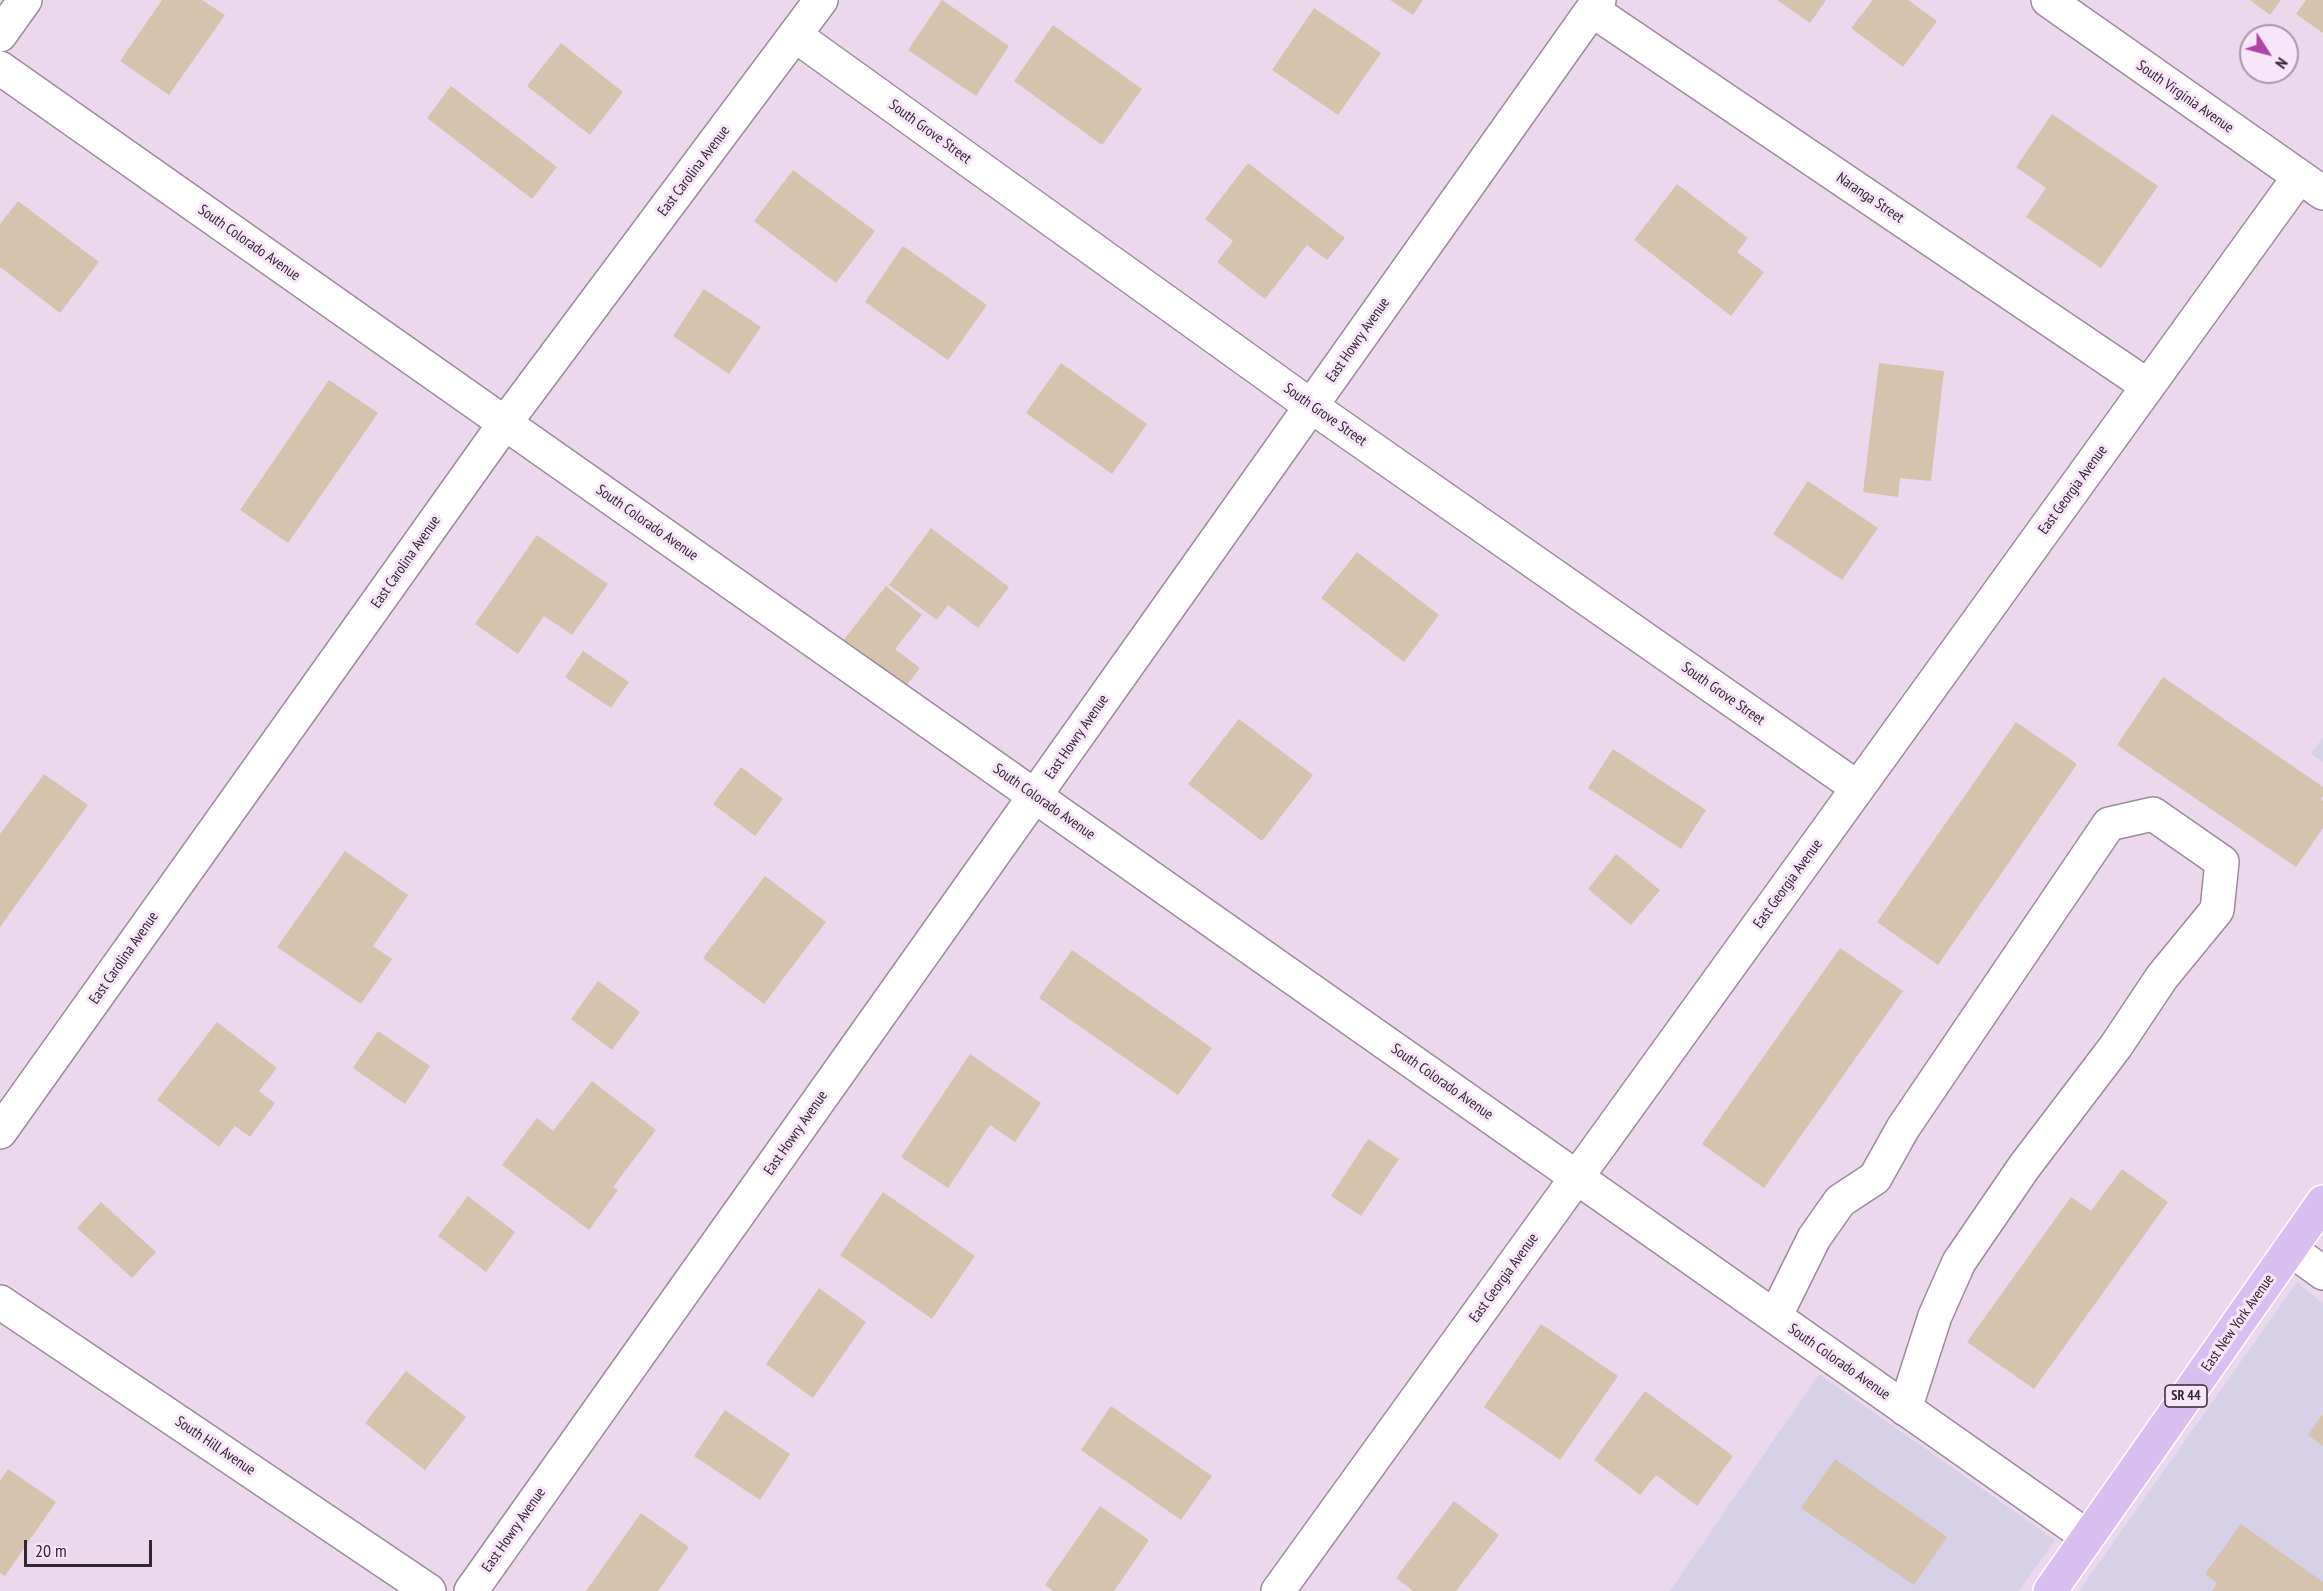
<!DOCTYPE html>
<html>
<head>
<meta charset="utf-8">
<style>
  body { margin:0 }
  #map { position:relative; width:2323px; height:1591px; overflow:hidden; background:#ebd8ec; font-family:"PT Sans Narrow",sans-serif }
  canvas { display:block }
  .north { position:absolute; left:2239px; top:24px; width:60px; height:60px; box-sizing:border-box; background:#f8e5f9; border:2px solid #a899a9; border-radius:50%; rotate:126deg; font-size:16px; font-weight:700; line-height:24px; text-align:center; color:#2f2830 }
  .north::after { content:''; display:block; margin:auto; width:21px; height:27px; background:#af44a4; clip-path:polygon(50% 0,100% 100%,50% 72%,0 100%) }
  .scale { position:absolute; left:24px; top:1540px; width:128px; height:27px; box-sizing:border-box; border:3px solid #2f2830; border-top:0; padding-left:8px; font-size:18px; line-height:21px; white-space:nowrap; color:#2f2830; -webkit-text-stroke:4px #f8e5f9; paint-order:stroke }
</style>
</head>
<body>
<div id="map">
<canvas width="2323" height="1591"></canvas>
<div class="north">N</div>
<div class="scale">20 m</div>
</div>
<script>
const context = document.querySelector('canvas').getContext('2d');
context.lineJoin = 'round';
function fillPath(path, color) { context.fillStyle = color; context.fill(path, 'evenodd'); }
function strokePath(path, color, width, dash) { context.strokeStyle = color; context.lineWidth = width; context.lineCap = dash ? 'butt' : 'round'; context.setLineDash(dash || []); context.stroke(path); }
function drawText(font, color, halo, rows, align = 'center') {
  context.font = font + ' "PT Sans Narrow",sans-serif'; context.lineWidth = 6; context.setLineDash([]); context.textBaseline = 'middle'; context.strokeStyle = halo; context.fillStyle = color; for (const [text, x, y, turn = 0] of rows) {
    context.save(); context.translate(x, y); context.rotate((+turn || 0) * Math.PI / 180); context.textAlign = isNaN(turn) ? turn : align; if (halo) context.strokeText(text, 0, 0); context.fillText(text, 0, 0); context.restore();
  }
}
fillPath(new Path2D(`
  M2323,737V762L2311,754Z
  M2297,1282L2323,1304V1591H2079Z
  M1819,1374L2055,1540L2019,1591H1670Z`), '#d7d1e7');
fillPath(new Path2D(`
  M162,0H202L225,15L169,95L120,61Z
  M942,0L1009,46L976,96L908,50Z
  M1390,0H1423L1413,15Z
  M1777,0H1826L1810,23Z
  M1873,0H1908L1937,21L1903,67L1851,28Z
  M2250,0H2281L2270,15Z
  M2306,0H2323V33L2296,14Z
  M1314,8L1381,53L1338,115L1272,70Z
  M1053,25L1142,89L1102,145L1014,81Z
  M561,43L623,92L590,135L527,86Z
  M451,86L557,167L532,199L427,118Z
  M2052,114L2158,186L2101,268L2026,217L2046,188L2016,167Z
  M1248,163L1345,238L1327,260L1307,245L1265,299L1217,262L1233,241L1205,219Z
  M793,170L875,231L836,283L754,221Z
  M1677,184L1748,238L1737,252L1764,272L1731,316L1634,240Z
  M18,201L99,262L60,313L0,267V224Z
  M903,246L987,305L948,360L865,302Z
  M704,289L761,327L729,374L673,336Z
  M1061,363L1147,424L1112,474L1026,413Z
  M1879,363L1944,371L1931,481L1900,478L1898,497L1863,492Z
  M329,380L378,413L288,543L240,510Z
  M1808,481L1878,528L1842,580L1773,534Z
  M931,528L1009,587L978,628L948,605L937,620L889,585Z
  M537,535L608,584L572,635L544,616L518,654L475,624Z
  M1357,552L1439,615L1404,662L1321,598Z
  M886,586L922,615L895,649L920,668L892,704L831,656Z
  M583,651L629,682L611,708L565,677Z
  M2163,677L2323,787V796L2321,799L2323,801V828L2296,867L2117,745Z
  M1239,719L1313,775L1262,841L1188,784Z
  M2016,722L2077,764L1938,965L1877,922Z
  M1613,749L1706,810L1681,849L1588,788Z
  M741,767L783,799L755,836L713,804Z
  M44,774L88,805L0,927V834Z
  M345,851L408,895L373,946L392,959L361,1004L277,947Z
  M1616,854L1660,890L1631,925L1588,889Z
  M765,876L826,922L764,1004L703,958Z
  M1840,948L1903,991L1764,1188L1702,1144Z
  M1072,950L1212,1048L1178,1095L1039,998Z
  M598,981L640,1012L612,1050L571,1019Z
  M217,1022L277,1068L259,1091L275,1103L250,1137L235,1126L219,1147L157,1100Z
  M378,1031L430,1066L405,1104L353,1068Z
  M970,1054L1041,1103L1015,1142L990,1125L948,1188L901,1157Z
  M592,1081L656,1130L613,1187L618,1190L589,1230L502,1165L537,1118L553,1131Z
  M1368,1139L1399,1159L1361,1216L1331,1196Z
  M2122,1169L2168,1202L2034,1389L1967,1342L2071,1197L2091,1211Z
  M883,1192L975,1256L932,1319L840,1255Z
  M468,1196L515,1232L486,1272L438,1236Z
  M101,1202L156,1252L132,1278L77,1228Z
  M819,1288L866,1322L813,1398L766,1364Z
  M1541,1324L1618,1376L1560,1460L1484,1407Z
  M406,1371L466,1417L425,1470L365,1423Z
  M1645,1391L1733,1456L1697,1506L1656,1475L1640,1495L1594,1460Z
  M1111,1406L1212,1476L1181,1520L1081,1450Z
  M725,1410L790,1454L760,1500L694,1456Z
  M2323,1414V1446L2308,1435Z
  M1835,1459L1947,1537L1914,1585L1801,1508Z
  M8,1469L56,1502L5,1576L0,1573V1481Z
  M1454,1501L1499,1535L1456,1591H1413L1396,1578Z
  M1100,1506L1149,1540L1114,1591H1053L1045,1585Z
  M641,1513L689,1547L658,1591H586Z
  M2241,1524L2323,1582V1591H2212L2217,1583L2205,1574Z`), '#d5c3ae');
const minor = new Path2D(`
  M2048,0L2323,193
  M1592,10L2148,386
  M0,35L25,0
  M796,36L1311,406L1858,788
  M0,68L2088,1537
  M0,1132L505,423L821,0
  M2290,1249L2323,1273
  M0,1302L429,1591
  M1775,1317L1814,1238L1840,1201L1875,1178L1903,1128L2109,824L2153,814L2222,862L2217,910L2162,977L2116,1046L2024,1167L1959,1262L1935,1316L1905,1409
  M471,1591L1599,0
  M1278,1591L2299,177`);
const major = new Path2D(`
  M2050,1591L2323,1202`);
strokePath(minor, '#9c8a9d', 36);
strokePath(major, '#fff', 36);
strokePath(minor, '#fff', 33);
strokePath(major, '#d8bff0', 33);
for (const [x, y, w] of [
  [2186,1396,42]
]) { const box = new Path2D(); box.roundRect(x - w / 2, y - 11, w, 22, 4.5); context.fillStyle = '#f8e5f9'; context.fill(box); strokePath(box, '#2f2830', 1.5); }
drawText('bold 14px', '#2f2830', null, [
  ["SR 44",2186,1396]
]);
drawText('15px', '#2f2830', '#f8e5f9', [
  ["South Virginia Avenue",2185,97,35],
  ["South Grove Street",930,132,36],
  ["East Carolina Avenue",694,171,-53],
  ["Naranga Street",1870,198,34],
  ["South Colorado Avenue",249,243,35],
  ["East Howry Avenue",1358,340,-55],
  ["South Grove Street",1325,415,35],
  ["East Georgia Avenue",2073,490,-54],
  ["South Colorado Avenue",647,523,35],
  ["East Carolina Avenue",406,562,-55],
  ["South Grove Street",1723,694,35],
  ["East Howry Avenue",1077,737,-55],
  ["South Colorado Avenue",1044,802,35],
  ["East Georgia Avenue",1788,884,-54],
  ["East Carolina Avenue",124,958,-55],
  ["South Colorado Avenue",1442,1082,35],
  ["East Howry Avenue",796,1133,-55],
  ["East Georgia Avenue",1504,1278,-54],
  ["East New York Avenue",2238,1323,-55],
  ["South Colorado Avenue",1839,1362,35],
  ["South Hill Avenue",215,1446,34],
  ["East Howry Avenue",514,1530,-55]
]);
</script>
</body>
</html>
